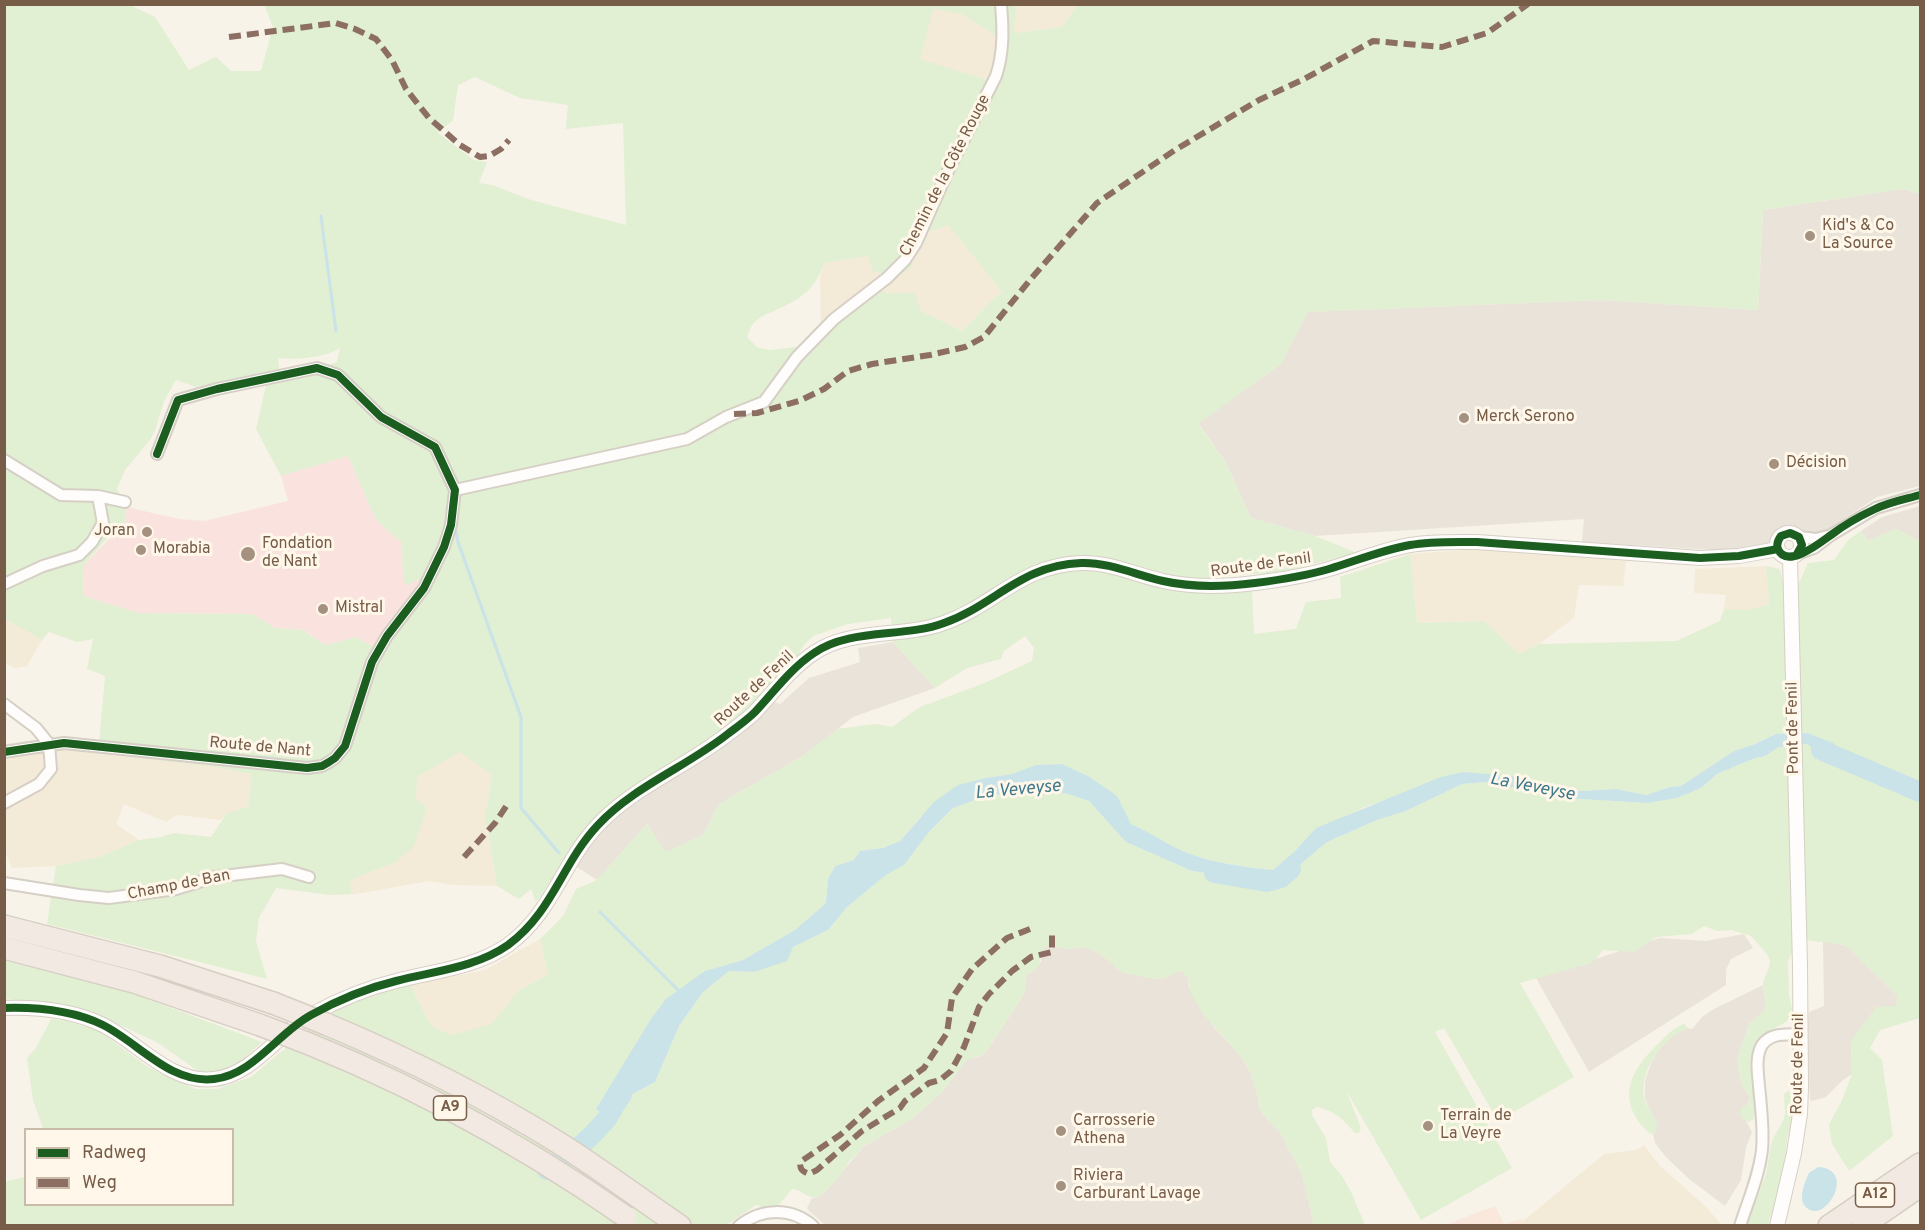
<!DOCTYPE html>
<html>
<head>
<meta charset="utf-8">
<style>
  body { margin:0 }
  #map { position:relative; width:1925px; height:1230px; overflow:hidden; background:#f8f3e8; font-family:Overpass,sans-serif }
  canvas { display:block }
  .frame { position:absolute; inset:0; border:6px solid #775c47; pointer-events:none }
  .legend { position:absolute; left:24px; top:1128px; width:210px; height:78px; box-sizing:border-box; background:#fff8ea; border:2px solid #c9baa9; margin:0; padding:8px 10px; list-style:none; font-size:18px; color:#775c47 }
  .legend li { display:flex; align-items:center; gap:12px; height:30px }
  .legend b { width:30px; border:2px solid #c9baa9 }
</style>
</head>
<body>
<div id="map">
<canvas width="1925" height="1230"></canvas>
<div class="frame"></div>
<ul class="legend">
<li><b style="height:8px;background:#1b5e20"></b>Radweg</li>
<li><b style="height:8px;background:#8d6e63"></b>Weg</li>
</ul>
</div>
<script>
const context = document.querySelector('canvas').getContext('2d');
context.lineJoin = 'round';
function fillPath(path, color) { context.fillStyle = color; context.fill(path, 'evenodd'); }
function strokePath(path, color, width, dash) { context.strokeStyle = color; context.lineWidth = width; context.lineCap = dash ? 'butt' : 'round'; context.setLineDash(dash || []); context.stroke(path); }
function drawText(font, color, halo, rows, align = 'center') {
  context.font = font + ' Overpass,sans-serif'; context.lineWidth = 6; context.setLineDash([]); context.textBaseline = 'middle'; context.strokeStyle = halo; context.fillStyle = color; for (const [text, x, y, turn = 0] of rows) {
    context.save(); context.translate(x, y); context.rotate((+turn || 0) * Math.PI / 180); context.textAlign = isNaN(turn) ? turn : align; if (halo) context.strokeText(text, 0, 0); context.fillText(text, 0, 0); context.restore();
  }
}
fillPath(new Path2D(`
  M1015,5H1078L1062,27L1013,33L1016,8Z
  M933,8L961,14L998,37V65L988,80L919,59Z
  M948,225L1002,292L991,301L962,331L921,311L915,294L888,293L874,290L821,331L820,277L824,263L869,256Z
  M1481,549L1626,561L1623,586L1579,585L1574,618L1539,644L1519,654L1484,621L1417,623L1410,554Z
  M1766,566L1769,604L1749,610L1724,609L1726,595L1694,593L1695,569Z
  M5,619L42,640L27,666L15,668L5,663Z
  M60,737L252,773L248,807L227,813L221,820L177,815L166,822L124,804L116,824L139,840L99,857L56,866L12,868L5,852L4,744Z
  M460,752L492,775L485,816L497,886L453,885L429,881L356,894L351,891L350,884L353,879L396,862L420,826L427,808L416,799L417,777Z
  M540,939L548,975L519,990L492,1024L451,1035L431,1026L410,985L485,970Z
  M1644,1145L1660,1166L1704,1205L1722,1225L1525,1226L1523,1221L1604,1154L1636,1150Z`), '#f4ead8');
fillPath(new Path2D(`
  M1495,1206L1504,1224L1521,1219L1525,1225H1448L1460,1219Z`), '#f9e8db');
fillPath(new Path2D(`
  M1902,189L1920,194V486L1877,497L1827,530L1732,551L1582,542L1584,519L1315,536L1251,518L1226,463L1198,423L1281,364L1307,312L1601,300L1758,310L1763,210Z
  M1920,506V541L1896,529L1868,541L1861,531L1882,517Z
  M893,642L935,688L853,717L803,756L719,804L703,835L678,847L666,853L647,824L597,880L566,860L623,797L772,701L780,704L809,678L860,662L858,648Z
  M1744,934L1753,948L1731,959L1726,970V985L1589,1072L1536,978L1660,938L1705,941Z
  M1823,942L1845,945L1898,996L1896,1006L1851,1041L1852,1074L1843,1080L1826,1097L1812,1101L1810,1099L1807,1032L1809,1012L1824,1006Z
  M1046,946L1069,949L1084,947L1095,951L1110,961L1118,970L1125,973L1156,979L1164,978L1178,971L1183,972L1188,978L1189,987L1213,1026L1240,1055L1250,1071L1258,1096L1259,1108L1266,1118L1280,1132L1302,1174L1314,1225L826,1226L808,1210L807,1208L812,1198L819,1197L824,1193L864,1146L912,1119L943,1091L966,1060L981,1056L988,1049L1019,1002L1025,992L1026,976L1034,970L1041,962L1042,951Z
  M1763,985L1766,1005L1764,1011L1749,1024L1737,1060L1742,1085L1749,1095L1750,1099L1741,1117L1746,1121L1752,1132L1746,1148L1741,1180L1725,1206L1689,1179L1665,1156L1655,1143L1653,1134L1656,1131L1657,1126L1645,1099V1081L1651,1063L1657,1052L1673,1035L1687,1028L1692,1029L1702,1017L1712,1010Z`), '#eae3d9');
fillPath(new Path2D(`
  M348,456L376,520L402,543L403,583L408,585L416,580L425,583L377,645H370L357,637L325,645L304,630L275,628L252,614L139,613L83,596L84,565L108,540L124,530L126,507L179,519L204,521L288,501L281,476Z`), '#fae2de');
fillPath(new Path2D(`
  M264,4H1015L1016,8L1014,33L1062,27L1078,4L1920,5V194L1902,189L1763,210L1758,310L1601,300L1308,312L1281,364L1198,424L1226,463L1251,518L1315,536L1357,553L1281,572L1226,576L1252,592L1254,634L1296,629L1306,602L1341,598L1340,577L1410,554L1417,623L1484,621L1519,654L1539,644L1676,641L1720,621L1724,609L1749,610L1769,604L1766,566L1780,569L1784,587L1799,583L1808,563L1834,560L1848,540L1861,531L1868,541L1896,529L1920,541V1018L1880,1030L1870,1048L1882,1060L1893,1136L1849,1171L1832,1144L1829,1125L1842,1100L1852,1074L1851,1041L1876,1007L1896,1006L1898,996L1845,945L1805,940L1796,945L1788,961L1789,995L1792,1009L1790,1016L1786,1022L1766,1033L1754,1048L1751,1057L1752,1086L1756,1104L1754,1119L1748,1122L1741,1117L1740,1111L1742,1107L1748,1104L1750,1099L1749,1095L1742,1085L1737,1060L1749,1024L1764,1011L1766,1005L1763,982L1769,968L1770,961L1767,954L1751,936L1732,930L1717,931L1704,926L1692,934L1656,937L1635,952L1603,950L1592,963L1520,983L1574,1077L1498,1121L1444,1028L1435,1032L1512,1168L1421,1220L1346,1090L1361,1128L1359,1133H1355C1343,1119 1335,1111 1317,1107L1312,1110V1115L1326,1138L1330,1162L1342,1176L1352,1194L1365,1225H1314L1302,1174L1280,1132L1266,1118L1259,1108L1258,1096L1250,1071L1240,1055L1203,1014L1191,994L1188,978L1183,972L1178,971L1164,978L1156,979L1125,973L1118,970L1110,961L1095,951L1084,947L1069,949L1046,946L1042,951L1039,966L1026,976L1025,992L1019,1002L988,1049L981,1056L966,1060L943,1091L912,1119L864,1146L849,1162L836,1181L819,1197C805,1199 804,1190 792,1189L776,1208L765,1215L760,1206L756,1205L725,1226L5,1225V1182L25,1177L26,1204H232V1130L43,1129L33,1100L27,1058L36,1048L51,1019L66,1021L98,1030L148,1067L196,1089H217L251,1077L319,1020L344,1006L379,993L410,985L431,1026L451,1035L492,1024L519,990L548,975L540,939L563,916L576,889L597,880L647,824L666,852L703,835L719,804L803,756L837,729L876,724L892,727L920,707L987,682L1032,661L1034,648L1025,636L1004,651L1001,659L967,668L935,688L893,642L891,618L848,624L813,636L804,645L772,701L718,752L623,797L566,860L536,902L531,889L519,899L497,886L485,816L492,775L460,752L417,777L416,799L427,808L414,846L396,862L353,879L350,884L351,891L356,894L330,895L276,888L259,918L256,941L267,979L47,924L56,866L99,857L139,840L161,837L174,833L211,837L227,813L248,807L252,774L209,766L124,756L99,744L105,676L87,669L93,639L77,642L49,632L42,640L5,619V5H130L155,17L189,70L216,57L231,71H261L273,27ZM933,9L961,14L998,37V65L988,80L920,59ZM475,77L520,98L568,105L566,129L623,123L626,225L531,200L492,185L479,183L487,162L474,160L438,133L453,120L458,85ZM948,225L1002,292L991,301L962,331L921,311L915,293H888L874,290L809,340L796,347L769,350L757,347L747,337C749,333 750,327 753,324C758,317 767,314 774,311C800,299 815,291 824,263L868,256L873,271L898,276L913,266L908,240ZM340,348L337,362L266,385L256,429L281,476L348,456L376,520L402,543L403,583L408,585L416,580L425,583L377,645H370L357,637L325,645L303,630L275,628L252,614L139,613L83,596L84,565L110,535L124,530L126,507L117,489L125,470L150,440L155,431L164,401L176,380L196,387L279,369L278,358C298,360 323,358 340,348ZM1776,734L1847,755L1827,759L1807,744L1779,747L1765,756L1755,758L1717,774L1701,788L1677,798L1648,803L1563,798L1487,782L1462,784L1406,811L1377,820L1327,842L1289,874L1274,882L1192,871L1126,842L1089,801L1065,793L1043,795L1018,792L986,796L953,808L929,832L904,865L886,875L847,907L828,930L793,947L754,972L729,971L703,992L679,1026L655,1082L624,1099L596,1109L624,1064L705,971L743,960L795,930L826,903L828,879L835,866L854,860L860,851L883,848L900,841L920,817L986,778L1012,774L1036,765L1062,764L1088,776L1116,796L1131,824C1150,832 1166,844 1185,852C1208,862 1248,868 1273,870L1294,852L1316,828L1335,821L1367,806L1390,799L1419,786L1524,778L1545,786L1581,791L1616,789L1646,795L1670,787L1681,786L1734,751L1755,744Z
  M5,961L115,987L262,1042L243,1060L222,1072L201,1073L158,1043L101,1016L61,1004L5,999Z
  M1684,1024L1686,1025L1687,1028C1662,1039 1637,1072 1645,1101C1648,1109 1657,1118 1657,1126C1657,1131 1656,1131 1653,1134L1649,1133C1618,1104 1626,1075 1655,1047C1665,1038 1671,1028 1684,1024Z
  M1788,1091L1792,1092L1797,1101L1787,1139L1784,1173L1768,1225L1746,1226L1766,1174L1772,1140L1783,1121L1785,1114L1784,1094Z`), '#e1efd2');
fillPath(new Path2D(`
  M1807,733L1833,743L1847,755L1844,762L1827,759L1807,744L1779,747L1765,756L1755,758L1717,774L1701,788L1677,798L1648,803L1563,798L1487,782L1462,784L1406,811L1377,820L1327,842L1289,874L1274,882L1192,871L1126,842L1089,801L1065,793L1043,795L1018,792L986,796L953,808L929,832L904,865L886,875L847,907L828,930L793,947L787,961L754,972L729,971L703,992L679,1026L655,1082L624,1099L612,1120L596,1109L651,1019L666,999L705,971L743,960L795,930L826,903L828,879L835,866L854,860L860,851L883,848L900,841L934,802L958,785L986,778L1012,774L1036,765L1062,764L1088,776L1117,796L1131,824C1150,832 1166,844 1185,852C1208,862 1248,868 1273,870L1294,852L1316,828L1441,777L1464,772L1499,775L1524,778L1545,786L1581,791L1616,789L1646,795L1670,787L1681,786L1734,751L1755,744L1776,734Z
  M1818,1167C1859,1169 1823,1230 1804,1205C1799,1197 1805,1181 1809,1173Z`), '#c9e3e8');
strokePath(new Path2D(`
  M321,216L336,331
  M455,527L458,542L521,717V808L559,853
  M600,912L681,993`), '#c9e3e8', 3);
strokePath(new Path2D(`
  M1821,750L1920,792
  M1214,873L1267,882L1281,878L1291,869
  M547,1170C570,1156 589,1140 606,1120C612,1112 615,1103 622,1095`), '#c9e3e8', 20);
const minor = new Path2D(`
  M4,460L61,495L98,496L125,502
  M455,490L687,439L726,417L764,402L797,357L834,319L887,278L905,260L916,243L948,171L996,76C1004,52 1003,29 1001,4
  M1799,537L1816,539L1828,536
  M1797,554L1814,548L1831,535L1876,508L1920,495
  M4,584L43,566L79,555L92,542L103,523L98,496
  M4,704L36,728L49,744L51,769L39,784L4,803
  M4,752L64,743L307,768L322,766L329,762L335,758L345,746L372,662L387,636L424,588L444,547L451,525L455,490L435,447L381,417L338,375L317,368L217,389L178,400L157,454
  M4,883L79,895L109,898L176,889L215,877L282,869L309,877
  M739,1226C761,1208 791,1207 813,1226
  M1740,1226C1748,1201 1759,1176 1762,1150C1764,1129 1761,1107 1759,1086C1758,1073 1755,1057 1762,1045C1771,1032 1787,1035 1800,1034`);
const tertiary = new Path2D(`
  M1777 545a12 12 0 1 1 24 0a12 12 0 1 1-24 0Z
  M4,1008C38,1007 72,1010 103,1025C139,1043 170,1084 214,1079C253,1075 278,1033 311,1015C338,1000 367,988 396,981C434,971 475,968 508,945C553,912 562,863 598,825C633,787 688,766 729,733C737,727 747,720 755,712C774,692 790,669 814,653C849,628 904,638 944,623C995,605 1021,565 1081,563C1109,562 1136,575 1163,581C1194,588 1223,587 1255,583C1279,580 1305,576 1329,569C1356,561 1382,550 1410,545C1432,541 1454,542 1477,542L1700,558L1739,556L1778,549
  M1777,1226L1794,1153L1800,1114L1801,1086L1800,966L1790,557`);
const motorway = new Path2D(`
  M4,926L160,966L273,1003
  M4,948L134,982L260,1025
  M326,1024C407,1058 485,1097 559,1143C600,1169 639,1198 680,1226
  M1829,1226L1920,1164
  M1862,1226L1920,1186`);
strokePath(minor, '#d6cfc5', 14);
strokePath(tertiary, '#d6cfc5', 16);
strokePath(motorway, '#d7cec4', 24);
strokePath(minor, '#fefdfc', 10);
strokePath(tertiary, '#fefdfc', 14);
strokePath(motorway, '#f2e9e3', 21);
const motorwayBridge = new Path2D(`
  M273,1003L326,1024
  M260,1025C391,1073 512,1137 626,1217`);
strokePath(motorwayBridge, '#d7cec4', 24, []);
strokePath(motorwayBridge, '#f2e9e3', 21);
strokePath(new Path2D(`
  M229,37L336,23L355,29L376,39L392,60L406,89L429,118L460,145L480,157L489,156L501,149L509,140
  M734,414L757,413L799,401L824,389L848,371L872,364L930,355L965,347L984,337L1030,280L1097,203L1175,150L1259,100L1304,79L1373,41L1442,47L1487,33L1528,4
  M464,857L495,823L507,805
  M1030,929L1007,938L972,969L952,998L947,1033L924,1068L878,1101L840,1135L800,1162C800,1170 802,1171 809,1174L817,1170L862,1131L900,1108L905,1101L929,1083L940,1080L951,1071L964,1047L979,1007L989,994L1012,971L1031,957L1052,952V935`), '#8d6e63', 6, [12, 6]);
strokePath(new Path2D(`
  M1797,554L1802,545L1799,537L1790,533L1781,536C1778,540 1776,544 1778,549C1787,570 1821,542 1831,535C1844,525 1860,516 1875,509C1889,502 1906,499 1920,495
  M4,752L64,743L307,768L322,766L329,762L335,758L345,746L372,662L387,636L424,588L444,547L451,525L455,490L435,447L381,417L338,375L317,368L217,389L178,400L157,454
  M4,1008C38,1007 72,1010 103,1025C139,1043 170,1084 214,1079C253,1075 278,1033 311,1015C338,1000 367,988 396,981C434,971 475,968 508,945C553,912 562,863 598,825C633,787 688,766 729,733C737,727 747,720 755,712C774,692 790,669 814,653C849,628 904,638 944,623C995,605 1021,565 1081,563C1109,562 1136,575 1163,581C1194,588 1223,587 1255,583C1279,580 1305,576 1329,569C1356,561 1382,550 1410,545C1432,541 1454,542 1477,542L1700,558L1739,556L1778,549`), '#1b5e20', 8);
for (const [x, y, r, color] of [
  [1810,236,6,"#a4917f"],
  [1464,418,6,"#a4917f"],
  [1774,464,6,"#a4917f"],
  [147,532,6,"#a4917f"],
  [141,550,6,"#a4917f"],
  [248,554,8,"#a4917f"],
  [323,609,6,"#a4917f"],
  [1428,1126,6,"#a4917f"],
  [1061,1131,6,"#a4917f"],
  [1061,1186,6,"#a4917f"]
]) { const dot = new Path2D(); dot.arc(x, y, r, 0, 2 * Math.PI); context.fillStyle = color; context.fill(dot); strokePath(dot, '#fff8ea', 2); }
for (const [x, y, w] of [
  [450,1108,33],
  [1875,1195,39]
]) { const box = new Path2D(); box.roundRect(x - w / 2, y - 12, w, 24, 4.5); context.fillStyle = '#fff8ea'; context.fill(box); strokePath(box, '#775c47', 1.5); }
drawText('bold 15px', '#775c47', null, [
  ["A9",450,1108],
  ["A12",1875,1195]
]);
drawText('16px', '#775c47', '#fff8ea', [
  ["Chemin de la Côte Rouge",946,176,-63],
  ["Route de Fenil",1261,566,-8],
  ["Route de Fenil",755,689,-43],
  ["Pont de Fenil",1794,728,-91],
  ["Route de Nant",260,748,5],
  ["Champ de Ban",179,886,-11],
  ["Route de Fenil",1799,1064,-89]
]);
drawText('16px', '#775c47', '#fff8ea', [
  ["Kid's & Co",1822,227],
  ["La Source",1822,245],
  ["Merck Serono",1476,418],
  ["Décision",1786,464],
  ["Joran",135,532,"right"],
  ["Fondation",262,545],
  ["de Nant",262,563],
  ["Morabia",153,550],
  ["Mistral",335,609],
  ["Terrain de",1440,1117],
  ["La Veyre",1440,1135],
  ["Carrosserie",1073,1122],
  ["Athena",1073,1140],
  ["Riviera",1073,1177],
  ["Carburant Lavage",1073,1195]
], 'left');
drawText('italic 18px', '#3f798c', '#fff8ea', [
  ["La Veveyse",1532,788,11],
  ["La Veveyse",1018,791,-5]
]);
</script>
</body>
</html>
